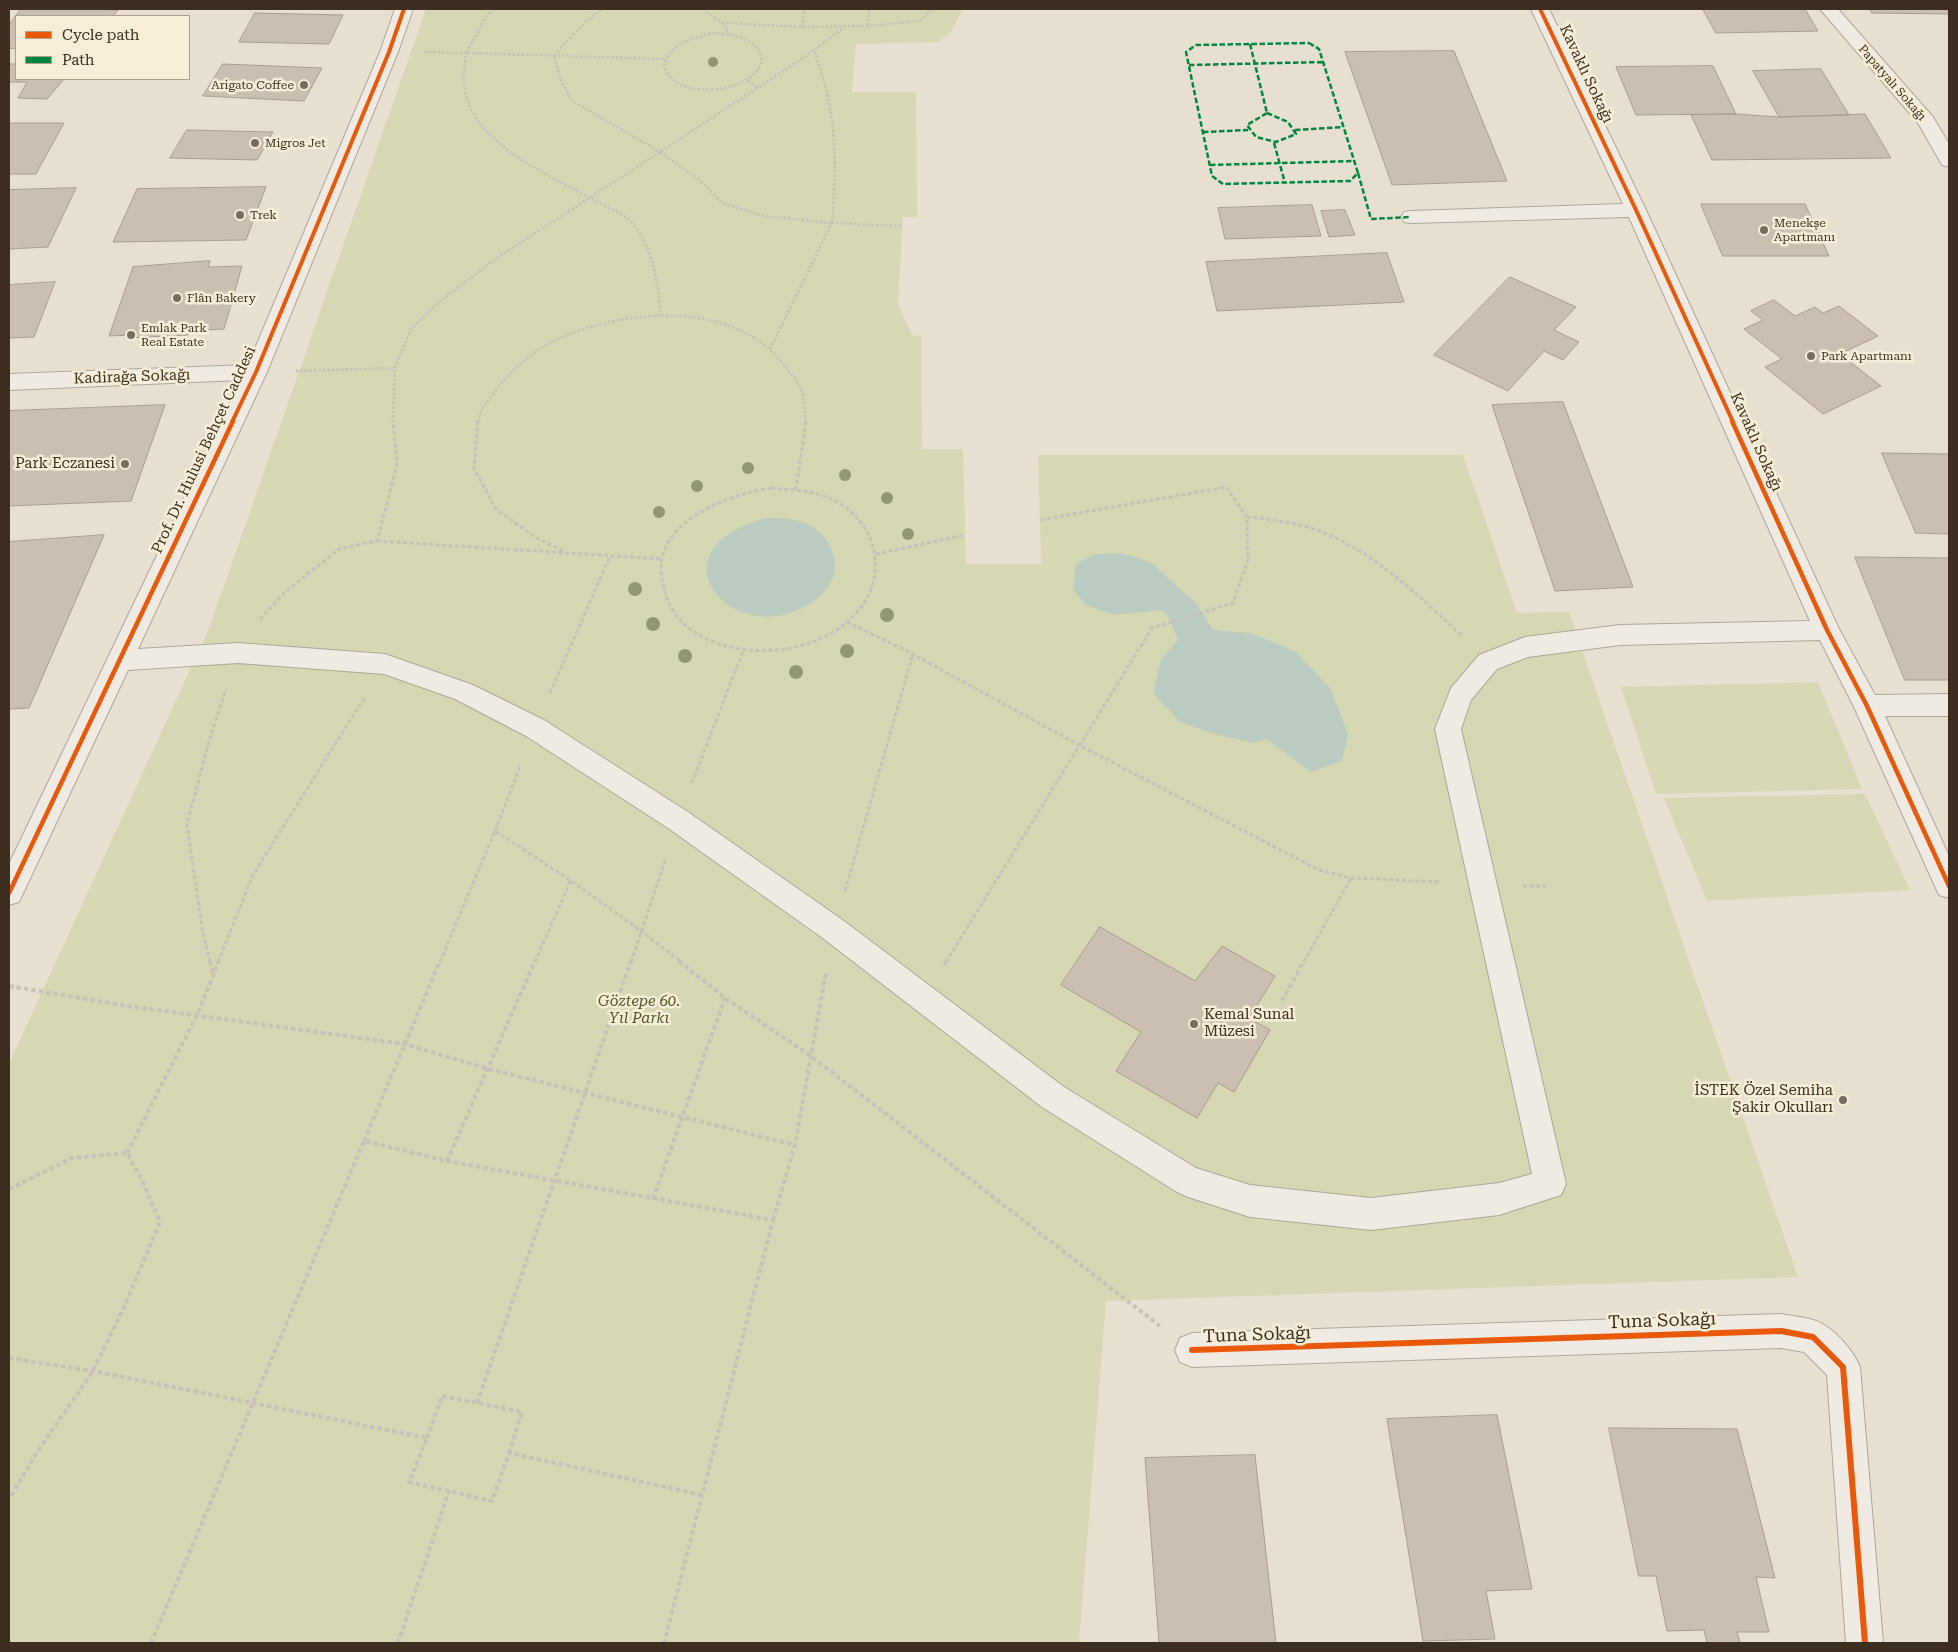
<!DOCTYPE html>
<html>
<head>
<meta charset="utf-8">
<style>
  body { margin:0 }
  #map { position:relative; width:1958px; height:1652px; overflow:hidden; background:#e7e0d1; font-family:"Roboto Serif",serif }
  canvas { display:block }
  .frame { position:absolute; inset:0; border:10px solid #3d2e20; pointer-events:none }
  .legend { position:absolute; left:15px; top:15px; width:175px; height:65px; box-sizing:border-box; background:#f7eed8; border:1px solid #ada18e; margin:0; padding:6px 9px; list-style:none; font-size:15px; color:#3d2e20 }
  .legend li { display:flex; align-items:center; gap:10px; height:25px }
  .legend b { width:25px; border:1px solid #ada18e }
</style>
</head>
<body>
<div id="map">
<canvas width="1958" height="1652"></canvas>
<div class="frame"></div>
<ul class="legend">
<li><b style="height:6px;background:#e8590c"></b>Cycle path</li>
<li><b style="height:6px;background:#00873e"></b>Path</li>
</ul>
</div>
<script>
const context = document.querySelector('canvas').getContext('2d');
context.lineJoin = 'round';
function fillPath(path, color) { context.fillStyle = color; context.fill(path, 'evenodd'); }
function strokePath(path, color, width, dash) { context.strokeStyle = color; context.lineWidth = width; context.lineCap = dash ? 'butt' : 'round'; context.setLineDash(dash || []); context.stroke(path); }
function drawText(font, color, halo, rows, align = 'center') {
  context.font = font + ' "Roboto Serif",serif'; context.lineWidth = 5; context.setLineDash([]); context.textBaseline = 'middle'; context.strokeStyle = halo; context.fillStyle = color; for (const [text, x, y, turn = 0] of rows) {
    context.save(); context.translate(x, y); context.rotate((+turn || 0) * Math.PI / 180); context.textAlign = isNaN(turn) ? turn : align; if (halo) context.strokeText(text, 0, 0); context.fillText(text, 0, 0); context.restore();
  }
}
fillPath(new Path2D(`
  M426,9H963L950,33L938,42L856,44L852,92H916L917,217H903L898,304L912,335L921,336L922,449H963L966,564H1041L1038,455H1463L1517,613L1569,612L1798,1277L1106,1301L1079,1643H9V1064L210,626Z
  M1818,682L1862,789L1656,794L1621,687Z
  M1865,794L1910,890L1707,901L1664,798Z`), '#d6d7b3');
fillPath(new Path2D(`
  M766,518C780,518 794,518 807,524C835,537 846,573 821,595C743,663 640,552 766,518Z
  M1121,553L1150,562L1196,603L1213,630L1250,633L1295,651L1330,688L1348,734L1342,761L1311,772L1267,739L1254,743L1215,734L1180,722L1153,693L1161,660L1178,640L1168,616L1162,610L1115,615L1086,605L1073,589L1076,564L1095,554Z`), '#bcccc2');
const building = new Path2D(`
  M21,9H84L118,10L113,16H16V49L9,48V25Z
  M1703,9H1805L1818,31L1716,33Z
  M1870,9H1949V14L1872,13Z
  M255,13L343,15L329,44L239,42Z
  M1454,51L1507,181L1392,185L1345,52Z
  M9,64H16V79H64L47,99L18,98L27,82H9Z
  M223,64L322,68L304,101L203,96Z
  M1713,66L1736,114L1636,115L1616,67Z
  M1821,69L1849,115L1779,117L1753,71Z
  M1736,114L1779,117L1865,114L1891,158L1712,160L1691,115Z
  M9,123H64L36,174H9Z
  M187,130L273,132L257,160L170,158Z
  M266,187L246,240L113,242L137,189Z
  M76,188L48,247L9,249V190Z
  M1701,204H1805L1829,256H1723Z
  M1312,205L1321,236L1225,239L1218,208Z
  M1345,210L1355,235L1329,237L1321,211Z
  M1387,253L1404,302L1217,311L1206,262Z
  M210,261L208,267L242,266L224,329L189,331L188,335L130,338L131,335L109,336L133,267Z
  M1510,277L1576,307L1554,330L1579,342L1563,360L1544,351L1508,391L1434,355Z
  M55,282L34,337L9,338V285Z
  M1774,300L1795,316L1815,307L1823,313L1839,306L1878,336L1840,354L1881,386L1823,414L1765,367L1782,359L1744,329L1763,320L1751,311Z
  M1563,402L1633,587L1555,591L1492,405Z
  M165,405L131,501L9,506V411Z
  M1882,453L1949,454V534L1916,533Z
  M104,535L29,708L9,709V542Z
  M1855,557L1949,558V680H1905Z
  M1100,927L1195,981L1222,946L1275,976L1249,1018L1270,1030L1234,1092L1218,1083L1197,1118L1116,1071L1141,1032L1061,985Z
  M1497,1415L1532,1589L1486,1591L1495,1639L1423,1641L1387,1419Z
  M1609,1428L1737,1429L1775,1578L1756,1577L1769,1632H1737L1740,1643H1707L1704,1630L1667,1631L1656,1576H1639Z
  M1255,1455L1276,1643H1159L1145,1458Z`);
fillPath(building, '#cbbfb2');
strokePath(building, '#a89c90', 1);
const minor = new Path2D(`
  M395,9H413L398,52L267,372L138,649L238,643L385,654L473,685L544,720L688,812L844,921L1064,1087L1196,1168L1250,1185L1371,1198L1499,1183L1532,1174L1435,729L1451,688L1479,655L1525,637L1620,625L1810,621L1629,217L1411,223L1404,222L1401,217L1404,212L1411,211L1623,204L1531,9H1549L1646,210L1839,629L1875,695L1949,694V716H1885L1949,856V898L1939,895L1854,707L1820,640L1620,645L1528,657L1497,669L1471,700L1461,729L1566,1184L1561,1195L1499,1215L1371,1230L1250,1217L1188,1197L1177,1192L1042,1107L824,939L668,828L526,736L455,699L384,674L238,663L128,670L19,902L9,905V864L241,380L9,390V374L248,365L380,52Z
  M1820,9H1838L1933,117L1949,144V167L1942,165L1918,123Z
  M1781,1314C1795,1317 1812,1317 1824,1325C1838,1333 1854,1352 1860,1367L1883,1643H1846L1827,1375L1804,1352L1781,1348L1192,1367L1180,1362L1175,1350L1180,1338L1192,1333Z`);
strokePath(minor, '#ada599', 2);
strokePath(new Path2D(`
  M494,9L488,14L466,53L664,59
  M703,9L722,23L730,34
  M722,23L802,27L868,26L919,21L933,9
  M868,26L869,9
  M802,27L805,9
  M713,33C732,34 758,37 762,60C756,92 686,100 669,75C666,72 665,68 664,64C673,41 691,39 713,33Z
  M814,51C837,110 837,161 832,223L764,216L722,203L697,178L660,152L803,58L845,27
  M424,52L466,53C465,63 463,74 464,83C469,145 553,176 599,203C610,209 626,214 634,225C652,246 660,289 660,315
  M748,80L757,88
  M770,349L832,223L902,226
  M296,371L395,368
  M393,422L395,368L411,329L440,301L500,256L660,152L571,100L561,80L554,56L585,22L602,9
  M478,422C479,410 489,400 496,390C510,372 530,353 550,343C621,307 741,297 790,373C794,378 798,383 801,389C805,398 804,412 806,422`), '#c8c2b9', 2.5, [2.5, 2]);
strokePath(new Path2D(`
  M478,421L474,468L495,508L535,537L563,551
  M771,488C790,490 809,490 827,497C872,515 890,566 862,606C845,629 819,642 792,648C744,657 677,644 664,589C662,580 660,567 662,558C672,515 733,494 771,488Z
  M796,490L806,421
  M1247,517C1269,519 1290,522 1311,528C1371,548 1418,595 1463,637
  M377,541L662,559
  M876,554L965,535
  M260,619L285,592L339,549L377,541L397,465L393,421
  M847,622L907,651L1079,745L1319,870L1351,878L1442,882
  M550,693L610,556
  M692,783L743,651
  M495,831L521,764
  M1523,886H1546
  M845,891L913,654
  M210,962L202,928L187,825L209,741L226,689
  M218,962L253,875L364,698
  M440,962L495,831C559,872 621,914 681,962
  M535,962L571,880
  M631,962L666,858
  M946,962L1152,628L1233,603L1248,559L1247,517L1226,487L1040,520
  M1304,962L1351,878`), '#c8c2b9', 3, [4, 2.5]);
strokePath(new Path2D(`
  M210,961L213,974
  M679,961L725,998L811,1056L1160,1326
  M944,965L947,961
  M9,986L128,1006L404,1044L489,1069L795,1145
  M1282,1001L1304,961
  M364,1141L440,961
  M127,1153L197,1015L219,961
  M447,1161L535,961
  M9,1189L72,1158L127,1153L140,1176L160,1222L125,1305L93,1371L38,1451L9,1499
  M653,1199L725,998
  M773,1220L795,1145L826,972
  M9,1358L93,1371L427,1438L409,1482L492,1501L509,1453L702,1495
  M477,1403L631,961
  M427,1438L442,1396L522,1412L509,1453
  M151,1643L364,1141L447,1161L773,1220L664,1643
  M398,1643L449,1491`), '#c8c2b9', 4, [4.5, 3]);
fillPath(minor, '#efebe3');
strokePath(new Path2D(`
  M1309,43L1319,49L1358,173L1350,181L1223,184L1212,176L1186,52L1196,45Z
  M1250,44L1267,113
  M1189,65L1324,62
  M1267,113L1288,122L1296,134L1276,142L1256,137L1247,125Z
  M1295,130L1343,127
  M1203,132L1248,130
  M1274,143L1285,183
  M1210,165L1354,161
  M1358,173L1371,219L1411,217`), '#00873e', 2.5, [5.5, 2.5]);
strokePath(new Path2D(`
  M1540,9L1636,210L1733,422
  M232,422L256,372L389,52L404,9`), '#e8590c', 4);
strokePath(new Path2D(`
  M1732,421L1827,630L1867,706L1949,886
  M9,893L233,421`), '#e8590c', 4.5);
strokePath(new Path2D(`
  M1192,1350L1781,1331L1813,1337L1843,1367L1865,1643`), '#e8590c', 6);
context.fillStyle = '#929673';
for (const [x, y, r] of [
  [713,62,5],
  [748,468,6],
  [845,475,6],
  [697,486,6],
  [887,498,6],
  [659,512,6],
  [908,534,6],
  [635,589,7],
  [887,615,7],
  [653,624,7],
  [847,651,7],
  [685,656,7],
  [796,672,7]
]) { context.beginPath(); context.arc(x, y, r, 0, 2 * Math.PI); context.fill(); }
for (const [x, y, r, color] of [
  [304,85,5,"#786c5e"],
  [255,143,5,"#786c5e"],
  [240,215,5,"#786c5e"],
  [1764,230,5,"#786c5e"],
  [177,298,5,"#786c5e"],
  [131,335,5,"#786c5e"],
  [1811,356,5,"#786c5e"],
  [125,464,5,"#786c5e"],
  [1194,1024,5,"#786c5e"],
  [1843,1100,5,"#786c5e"]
]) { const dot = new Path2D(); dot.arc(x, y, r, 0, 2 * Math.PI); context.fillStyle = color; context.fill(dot); strokePath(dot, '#f7eed8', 2); }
drawText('12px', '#3d2e20', '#f7eed8', [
  ["Papatyalı Sokağı",1892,83,49]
]);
drawText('12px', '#3d2e20', '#f7eed8', [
  ["Arigato Coffee",294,85,"right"],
  ["Migros Jet",265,143],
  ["Trek",250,215],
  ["Menekşe",1774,223],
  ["Apartmanı",1774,237],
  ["Flân Bakery",187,298],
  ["Emlak Park",141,328],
  ["Real Estate",141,342],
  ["Park Apartmanı",1821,356]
], 'left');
drawText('15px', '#3d2e20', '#f7eed8', [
  ["Kavaklı Sokağı",1586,74,65],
  ["Kadirağa Sokağı",132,377,-2],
  ["Kavaklı Sokağı",1756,442,66],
  ["Prof. Dr. Hulusi Behçet Caddesi",204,450,-65]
]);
drawText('15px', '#3d2e20', '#f7eed8', [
  ["Park Eczanesi",115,464],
  ["Kemal Sunal",1204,1015,"left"],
  ["Müzesi",1204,1032,"left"],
  ["İSTEK Özel Semiha",1833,1091],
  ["Şakir Okulları",1833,1108]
], 'right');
drawText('italic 15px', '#4d5a26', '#f7eed8', [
  ["Göztepe 60.",639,1002],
  ["Yıl Parkı",639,1019]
]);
drawText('18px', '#3d2e20', '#f7eed8', [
  ["Tuna Sokağı",1662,1321,-2],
  ["Tuna Sokağı",1257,1335,-2]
]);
</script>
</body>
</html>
